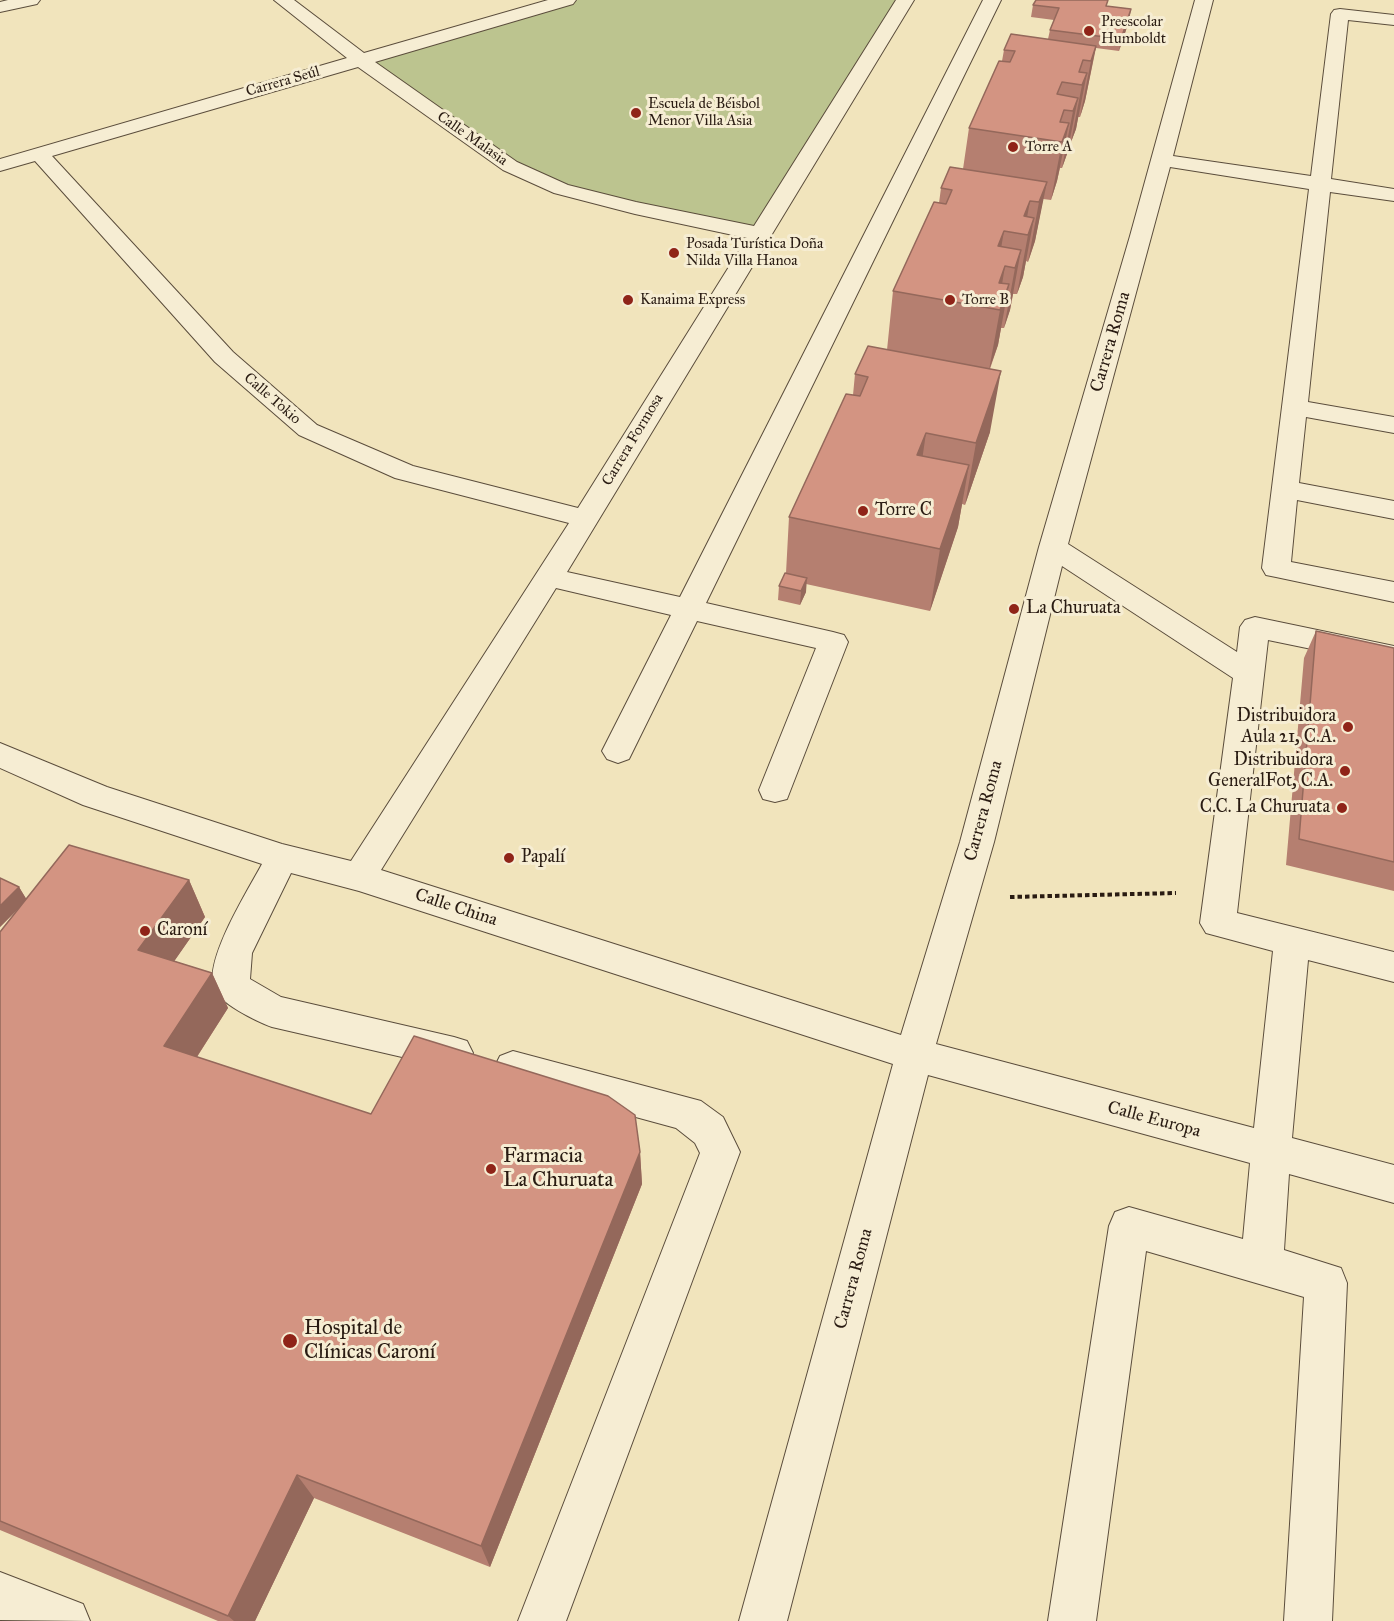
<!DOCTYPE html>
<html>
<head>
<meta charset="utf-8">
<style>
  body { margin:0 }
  canvas { display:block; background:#f1e4bc }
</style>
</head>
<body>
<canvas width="1394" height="1621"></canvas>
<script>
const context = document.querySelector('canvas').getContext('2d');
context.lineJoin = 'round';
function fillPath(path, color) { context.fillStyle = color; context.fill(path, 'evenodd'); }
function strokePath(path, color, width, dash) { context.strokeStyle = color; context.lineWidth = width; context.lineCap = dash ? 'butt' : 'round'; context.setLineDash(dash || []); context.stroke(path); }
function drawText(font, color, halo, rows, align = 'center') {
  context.font = font + ' "IM FELL Great Primer",serif'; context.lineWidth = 6; context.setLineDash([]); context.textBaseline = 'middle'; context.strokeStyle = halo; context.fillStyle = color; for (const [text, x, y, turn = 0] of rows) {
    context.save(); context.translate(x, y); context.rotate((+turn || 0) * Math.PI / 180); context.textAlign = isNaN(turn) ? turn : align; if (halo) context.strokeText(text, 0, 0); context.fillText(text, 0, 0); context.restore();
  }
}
fillPath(new Path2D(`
  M578,0H900L754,230L565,186L517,165L370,60Z`), '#bcc48f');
const minor = new Path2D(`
  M8,0H40L37,4L0,12V2Z
  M274,0H294L364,53L548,0H576L573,4L375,62L517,162L568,185L636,202L754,226L896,0H914L567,572L680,597L983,0H1001L706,603L833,632L844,635L848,642L787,799L775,802L763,799L759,790L816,648L697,621L629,759L618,763L607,759L602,751L671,615L556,588L381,870L901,1035L960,842L1039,547L1130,236L1195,0H1213L1173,156L1311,176L1331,14L1334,10L1340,9L1394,15V25L1348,20L1331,179L1394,189V201L1330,192L1308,402L1394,417V433L1306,417L1299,483L1394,501V519L1297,500L1291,562L1394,582V602L1276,577L1266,575L1262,568L1309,189L1170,167L1068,544L1237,652L1240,627L1245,620L1255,617L1394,646V666L1268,640L1237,913L1394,952V982L1308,960L1292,1138L1394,1165V1203L1289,1174L1284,1250L1341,1268L1347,1283L1332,1621H1284L1304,1297L1146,1251L1096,1621H1048L1109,1226L1115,1212L1129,1207L1243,1239L1250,1163L928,1075L787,1621H739L893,1064L359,891L291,873L252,953L250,979L281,997L454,1037L467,1041L473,1053L467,1065L454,1069L272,1027C258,1022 216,1002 213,986C207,955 247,892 262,864L83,805L0,768V743L107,787L282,844L351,861L569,523L395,478L299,435L215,362L35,161L0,171V159L347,58ZM358,67L503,170L554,193L635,214L747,238L578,508L413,466L317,425L233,352L52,156ZM1062,566L1233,678L1200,923L1206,933L1273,951L1254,1128L936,1044L994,842Z
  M513,1051L701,1101L723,1117L740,1152L566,1621H518L700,1153L695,1143L676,1128L500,1080L494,1068L500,1056Z
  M0,1572L83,1604L90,1621L0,1620Z`);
strokePath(minor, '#5b4d3c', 2);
strokePath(new Path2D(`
  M1010,897L1176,893`), '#291b12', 4, [4.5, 3]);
fillPath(minor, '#f6edd3');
fillPath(new Path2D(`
  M1033,5L1108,6L1129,21L1119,51L1096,48L1085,101L1080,117H1078L1076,129L1071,142H1069L1067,154L1062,168H1060L1057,181L1051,200L1043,199L1035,241L1028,262L1026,261L1023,277L1017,294H1013L1010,310L1004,328H1001L998,345L990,369V432L965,505L962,504L958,527L930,611L806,584V592L800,605L778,600L779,586L786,573L789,517L853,395L855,374L887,350L893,291L939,203L941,188L963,169L969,128L1002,61L1004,50L1048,39L1050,30L1054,20L1031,17Z
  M1316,631L1394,648V891L1286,865L1304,658Z
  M0,878L19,887L26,899L189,880L205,917L174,961L212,973L228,1008L197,1057L371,1114L640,1152L642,1184L490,1567L314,1498L255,1621H218L0,1530V932L20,907L0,927Z`), '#b57f70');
fillPath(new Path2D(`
  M1131,9L1129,21L1119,51L1121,39Z
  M1096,46L1085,101L1080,117L1091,61Z
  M1087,73L1076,129L1071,142L1082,85Z
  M1078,98L1067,154L1062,168L1073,111Z
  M1069,123L1057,181L1051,200L1062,142Z
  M1047,182L1035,241L1028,262L1039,202Z
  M1030,201L1024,234V216Z
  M1034,218L1023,277L1017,294L1028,235Z
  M1004,231L994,290L998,246Z
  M1021,250L1010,310L1004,328L1015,268Z
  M1005,266L998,309L999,283Z
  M1009,284L998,345L989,370L1000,310Z
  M1001,371L990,432L965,505L976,443Z
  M926,433L917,495V455Z
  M969,465L958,527L930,611L940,549Z
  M807,578L806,592L800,605L801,591Z
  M189,880L205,917L157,986L138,950Z
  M19,887L27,900L0,927V906Z
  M212,973L228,1008L182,1080L164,1046Z
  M640,1152L642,1184L490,1567L481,1546Z
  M297,1475L314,1498L255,1621H234L228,1616Z`), '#94685b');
const building = new Path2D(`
  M1036,0H1108L1106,6L1131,9L1121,39L1050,30L1059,8L1033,5Z
  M1011,34L1096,46L1091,61L1083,60L1079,72L1087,73L1082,85L1062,82L1057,94L1078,98L1073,111L1064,110L1060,122L1069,123L1062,142L969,128L999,61L1010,62L1015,51L1004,50Z
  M950,167L1047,182L1039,202L1030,201L1024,216L1034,218L1028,235L1004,231L998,246L1021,250L1015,268L1005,266L999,283L1009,284L1000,310L893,291L934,202L946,204L952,190L941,188Z
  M868,346L1001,371L976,443L926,433L917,455L969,465L940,549L789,517L846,394L860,396L868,377L855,374Z
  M785,573L807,578L801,591L779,586Z
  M1316,631L1394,648V862L1299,839Z
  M69,845L189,880L138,950L212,973L164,1046L371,1114L414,1036L608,1096L635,1115L640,1152L481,1546L297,1475L228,1616L0,1521V932Z
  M0,878L19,887L0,906Z`);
fillPath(building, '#d39482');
strokePath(building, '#94685b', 1.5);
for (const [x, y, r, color] of [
  [1089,31,6,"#8f2418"],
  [636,113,6,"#8f2418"],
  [1013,147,6,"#8f2418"],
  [674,253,6,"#8f2418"],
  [628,300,6,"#8f2418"],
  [950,300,6,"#8f2418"],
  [863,511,6,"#8f2418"],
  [1014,609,6,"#8f2418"],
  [1348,727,6,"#8f2418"],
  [1345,771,6,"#8f2418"],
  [1342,808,6,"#8f2418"],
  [509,858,6,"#8f2418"],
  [145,931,6,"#8f2418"],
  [491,1169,6,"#8f2418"],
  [290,1341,8,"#8f2418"]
]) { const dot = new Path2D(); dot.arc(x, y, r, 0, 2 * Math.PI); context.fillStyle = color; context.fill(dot); strokePath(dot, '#f6edd3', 2); }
drawText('15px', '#291b12', '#f6edd3', [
  ["Preescolar",1101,22],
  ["Humboldt",1101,39],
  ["Escuela de Béisbol",648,104],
  ["Menor Villa Asia",648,121],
  ["Torre A",1025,147],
  ["Posada Turística Doña",686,244],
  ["Nilda Villa Hanoa",686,261],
  ["Kanaima Express",640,300],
  ["Torre B",962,300]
], 'left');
drawText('15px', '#291b12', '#f6edd3', [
  ["Carrera Seúl",283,82,-16],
  ["Calle Malasia",472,139,35],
  ["Calle Tokio",272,399,41],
  ["Carrera Formosa",633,440,-59]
]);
drawText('18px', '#291b12', '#f6edd3', [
  ["Carrera Roma",1111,342,-74],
  ["Carrera Roma",984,811,-75],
  ["Calle China",456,908,18],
  ["Calle Europa",1154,1120,15],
  ["Carrera Roma",854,1279,-75]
]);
drawText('18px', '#291b12', '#f6edd3', [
  ["Torre C",875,511],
  ["La Churuata",1026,609],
  ["Distribuidora",1336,717,"right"],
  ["Aula 21, C.A.",1336,738,"right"],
  ["Distribuidora",1333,761,"right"],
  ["GeneralFot, C.A.",1333,782,"right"],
  ["C.C. La Churuata",1330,808,"right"],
  ["Papalí",521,858],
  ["Caroní",157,931]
], 'left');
drawText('21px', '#291b12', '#f6edd3', [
  ["Farmacia",503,1157],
  ["La Churuata",503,1181],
  ["Hospital de",304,1329],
  ["Clínicas Caroní",304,1353]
], 'left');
</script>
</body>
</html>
